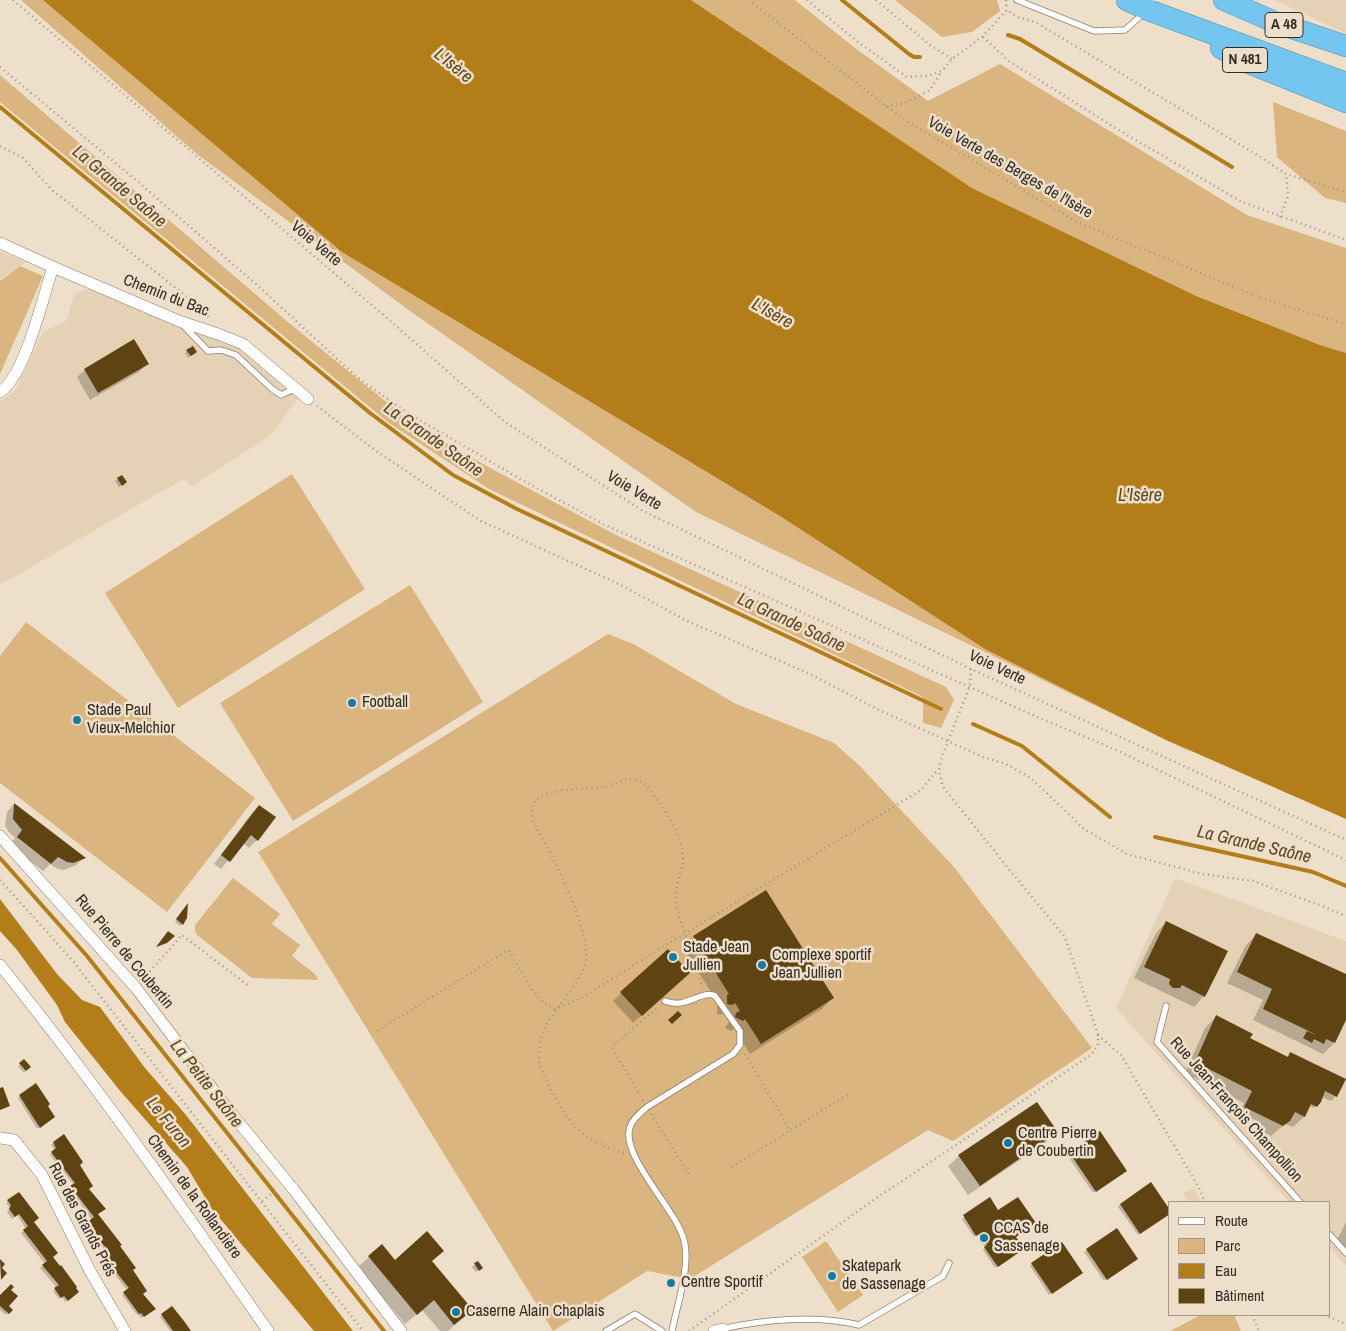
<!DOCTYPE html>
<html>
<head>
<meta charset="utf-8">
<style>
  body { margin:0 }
  #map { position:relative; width:1346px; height:1331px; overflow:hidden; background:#eedfca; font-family:"Archivo Narrow",sans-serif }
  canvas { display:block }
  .legend { position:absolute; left:1168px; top:1201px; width:162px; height:115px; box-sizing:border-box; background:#eedfca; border:1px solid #a39788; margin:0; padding:6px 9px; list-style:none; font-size:15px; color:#322c24 }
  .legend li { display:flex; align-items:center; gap:10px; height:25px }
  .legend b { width:25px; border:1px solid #a39788 }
</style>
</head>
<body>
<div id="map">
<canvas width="1346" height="1331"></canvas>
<ul class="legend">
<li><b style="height:6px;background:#fff"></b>Route</li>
<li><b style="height:14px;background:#dab57f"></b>Parc</li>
<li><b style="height:14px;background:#b37e1a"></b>Eau</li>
<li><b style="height:14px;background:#604312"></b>Bâtiment</li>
</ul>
</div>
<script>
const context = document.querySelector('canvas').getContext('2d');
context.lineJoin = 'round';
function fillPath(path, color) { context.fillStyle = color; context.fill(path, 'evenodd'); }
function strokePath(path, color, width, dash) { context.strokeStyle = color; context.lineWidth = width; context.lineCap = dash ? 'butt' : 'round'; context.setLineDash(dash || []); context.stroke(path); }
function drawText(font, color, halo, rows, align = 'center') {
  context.font = font + ' "Archivo Narrow",sans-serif'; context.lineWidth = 5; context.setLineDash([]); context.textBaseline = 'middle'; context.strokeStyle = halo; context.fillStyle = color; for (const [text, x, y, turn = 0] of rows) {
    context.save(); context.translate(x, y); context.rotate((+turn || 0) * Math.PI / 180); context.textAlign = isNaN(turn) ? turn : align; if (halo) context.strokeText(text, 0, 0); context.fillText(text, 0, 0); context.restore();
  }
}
fillPath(new Path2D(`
  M1275,0H1346V34Z
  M0,251L26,262L0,279Z
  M94,288L236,345L298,398L270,436L192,486L183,479L0,585V401L15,391L43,332L66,321L75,293Z
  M1175,878L1346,941V1266L1330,1248V1202H1289L1116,1008Z
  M1194,1188L1201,1202H1188L1183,1193Z`), '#e5d2b6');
fillPath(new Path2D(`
  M21,0H67L933,592L1191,752L696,512L410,311L197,154Z
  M691,0H795L855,48L928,101L1000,64L1247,215L1346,248V353L1320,345L1196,297L972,188Z
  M895,0H997L1000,11L972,32L942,37Z
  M0,75L289,323L416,426L492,469L616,535L946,687L954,700L941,728L923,723V697L489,489L389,423L0,102Z
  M1273,102L1346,131V203L1325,198L1277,157Z
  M20,266L43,276L0,374V281Z
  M292,474L365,589L178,708L105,593Z
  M410,585L483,702L293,821L220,703Z
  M26,622L255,798L167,912L0,783V656Z
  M608,634L635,645L736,704L834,743L860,766L954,867L1092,1048L953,1141L928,1130L690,1279L647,1271L553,1331L258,852Z
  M233,878L280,914L272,924L300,945L292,956L315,974L318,980L252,978L197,935L195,931V925Z
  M826,1241L863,1295L838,1312L802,1257Z
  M1201,1315H1234L1241,1331H1170Z`), '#dab57f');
fillPath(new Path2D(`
  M43,0H691L972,188L1196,296L1320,345L1346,353V819L1164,739L985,649L780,516L342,252Z
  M0,899L57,974L82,1000L100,1007L145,1068L186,1115L353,1331H314L212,1209L187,1167L121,1092L65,1022L57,1005L17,950L0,931Z`), '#b37e1a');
fillPath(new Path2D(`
  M187,351L193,354L188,358L185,353Z
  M147,364L139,372L90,400L77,377L85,370Z
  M121,477L123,484L119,487L115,481Z
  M14,804L84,858L76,865L64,870L58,869L50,864L43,871L10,845L15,838L8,831L5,825L7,812Z
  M259,806L257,840L249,848L243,843L221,869L214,864L251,814Z
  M187,905L182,924L180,926L175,922Z
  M1166,922L1204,996L1194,1007L1134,978L1156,933Z
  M1256,935L1346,975V1017L1334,1043L1323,1054L1253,1020L1263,1000L1227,983L1246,945Z
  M693,937L832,998L822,1009L750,1054L734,1029L731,1031L725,1028L729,1022L723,1013L720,1015L717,1014V1007L719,1005L683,947Z
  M680,981L633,1023L613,1001L621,993Z
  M1216,1017L1248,1039L1286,1058L1291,1053L1336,1096L1331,1101L1322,1097L1314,1108L1309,1106L1304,1117L1293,1127L1285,1124L1271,1136L1258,1129L1261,1123L1240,1112L1244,1103L1185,1073L1205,1028Z
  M24,1061L29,1067L24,1073L18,1066Z
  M20,1096L46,1107L52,1119L37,1129L18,1098Z
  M1056,1132L1045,1143L968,1195L948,1166L959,1156Z
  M1100,1133L1123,1173L1093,1193L1067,1155Z
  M63,1136L78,1165L96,1215L119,1246L132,1270L142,1294L152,1311L141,1318L138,1314L137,1315L122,1295L127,1290L103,1260L109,1255L101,1245L99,1246L85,1226L92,1220L69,1189L74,1185L50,1155L55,1150L51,1145Z
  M989,1199L1015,1237L1020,1251L995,1268L983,1250L985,1247L977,1235L974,1237L962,1219Z
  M8,1201L33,1222L51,1257L75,1294L65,1302L62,1297L59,1299L53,1291L57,1288L40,1268L45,1264L21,1233L26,1229L17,1215L12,1219L7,1212L10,1208L6,1203Z
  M1120,1204L1168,1215L1138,1235L1118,1207Z
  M1346,1222V1249L1335,1244Z
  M1116,1230L1134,1260L1104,1281L1084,1252Z
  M369,1257L395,1262L431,1261L471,1310L448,1331H440L422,1310L405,1324L358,1267Z
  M478,1262L481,1268L476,1272L472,1267Z
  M1032,1264L1079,1275L1049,1295L1030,1266Z
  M670,1281L672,1282L671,1285L667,1287Z
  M0,1296L11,1310L6,1315L0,1310Z
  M172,1308L189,1331H170L160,1317Z`), '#0003');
strokePath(new Path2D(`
  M842,0L909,54L914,57H920
  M1008,35L1020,39L1232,167
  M0,107L370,413L453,475L517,509L941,709
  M973,724L1022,746L1110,817
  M1155,837L1313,872L1346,886
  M0,858L87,956L384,1331`), '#b37e1a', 4);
fillPath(new Path2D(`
  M134,339L149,364L98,393L84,369Z
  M193,346L197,352L191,356L186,350Z
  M122,475L127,482L122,486L117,478Z
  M14,803L86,858L73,863L67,862L58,857L51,864L17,837L22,830L13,819Z
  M259,805L276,817L258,841L251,835L230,862L221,855Z
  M766,890L834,998L761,1044L745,1019L743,1021L735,1017L736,1013L740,1011L735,1003L732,1005L727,1004V995L729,994L693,936Z
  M188,903L187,918L183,925L176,919Z
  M1166,921L1228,951L1205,997L1182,985L1180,988H1173L1169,984L1170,979L1144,967Z
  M168,931L175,936L167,943L156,947Z
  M1256,933L1346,974V1020L1335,1043L1326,1039L1324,1044L1314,1039L1312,1043L1303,1038L1307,1031L1317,1035L1263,1009L1272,989L1237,972Z
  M668,949L690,973L642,1016L620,992Z
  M678,1011L682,1015L672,1024L668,1020Z
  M1216,1015L1253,1034L1250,1038L1288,1057L1290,1052L1346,1079L1337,1097L1325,1091L1321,1102L1317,1107L1311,1104L1305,1117L1295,1112L1290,1121L1283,1126L1244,1107L1252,1091L1195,1062Z
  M24,1059L31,1067L26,1071L19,1063Z
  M36,1083L50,1104L48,1106L55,1117L40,1128L19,1095Z
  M3,1087L10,1106L0,1110V1088Z
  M1037,1102L1058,1132L980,1186L958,1155Z
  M1100,1131L1127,1171L1096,1192L1069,1152Z
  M64,1134L83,1162L80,1165L93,1186L89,1189L106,1209L98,1214L122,1245L120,1246L136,1268L133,1270L147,1291L143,1294L156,1309L144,1317L141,1313L139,1314L123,1292L129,1288L104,1257L110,1253L103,1244L102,1245L86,1223L94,1217L70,1186L75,1183L51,1152L56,1148L53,1142Z
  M1151,1182L1170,1210V1214L1140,1234L1120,1204Z
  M19,1192L39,1218L34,1222L58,1253L53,1257L60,1266L61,1265L77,1287L76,1288L79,1292L68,1301L64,1296L61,1298L54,1288L59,1285L42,1265L47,1261L23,1230L28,1226L19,1214L15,1217L9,1209L11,1205L7,1200Z
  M990,1197L998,1210L1018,1197L1036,1223L1016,1237L1024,1249L998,1267L984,1247L987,1245L979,1234L976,1236L963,1215Z
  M1117,1228L1138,1259L1107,1280L1086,1249Z
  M427,1231L444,1251L432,1261L473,1310L454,1325L434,1300L417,1315L368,1256L382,1244L395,1260Z
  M1062,1242L1083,1273L1052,1294L1031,1263Z
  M0,1259L5,1264L2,1268L7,1273L1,1280Z
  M478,1261L483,1268L479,1271L474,1263Z
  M11,1284L14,1287L11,1290L18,1296L9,1306L13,1310L9,1314L0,1306V1295Z
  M172,1306L184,1321L191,1331H173L161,1314Z`), '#604312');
const lane = new Path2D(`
  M1017,0L1094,31L1125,30L1144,13
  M182,324L208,351L221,350L236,355L271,388L281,395L294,389
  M665,1001C686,1010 702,989 715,996L740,1031V1045L733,1054L647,1107C641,1112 632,1119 630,1127C620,1156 676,1209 684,1240C691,1265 677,1305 672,1331
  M1166,1006L1157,1042L1300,1202
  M1330,1235L1346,1253
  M723,1329C763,1319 819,1315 859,1325L943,1276L949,1263
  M606,1331L635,1314L662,1331`);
const street = new Path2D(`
  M0,243L53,267L179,321L218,334L243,344L308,399
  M0,392C25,376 43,297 53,267
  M0,836L136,988L227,1108L294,1190L401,1331
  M0,965C95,1083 182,1207 268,1331
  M0,1138L14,1140L42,1175L90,1271L125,1331
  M714,1331L723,1329`);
const highway = new Path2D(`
  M1127,0L1148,10L1346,83
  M1224,0L1277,23L1346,46
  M1221,48L1249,63L1346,102`);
strokePath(lane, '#8c7e6b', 7);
strokePath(street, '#8c7e6b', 12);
strokePath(highway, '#5d8fa9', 22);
strokePath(new Path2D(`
  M13,0L387,318L505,422L643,511L971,669L1346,840
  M749,0L903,119L1077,222L1261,298L1346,324
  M807,0L858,42L907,77L928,76L942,71L952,59L982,37L1007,10L1017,17L1035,22L1259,156L1286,174L1346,192
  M876,0L930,45L952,59
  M1006,0L1007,10
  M983,37L1009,61L1117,129L1242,202L1346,240
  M0,67L136,180L258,286L358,378L406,412L522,480L605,525L1028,713L1114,749L1346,860
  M886,106L905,103L930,90L941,72
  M0,146L23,158L52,190L201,308L210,319
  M1280,217L1288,196L1286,174
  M317,406L379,453L481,521L621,585L687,621L808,673L877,709L983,757L1006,764L1031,778L1084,829L1127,854L1202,874L1253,881L1317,904L1346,916
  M0,880L72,960L363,1331
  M143,979L182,935L250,987
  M377,1031L508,950L534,992L544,1003L555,1009L582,998L661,948L921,790L935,773L939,771
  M1098,1035L1121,1055L1199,1188L1205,1202
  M745,1054L790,1130
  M643,1101L612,1047L659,1006
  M651,1114L690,1176
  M624,1153C587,1141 575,1133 556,1099C549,1087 542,1074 539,1061C538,1056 539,1051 540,1046C543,1009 591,983 586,949C581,916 565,884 551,854C545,841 530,824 532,809C534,786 586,790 603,787C613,785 625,777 636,780C645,782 650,790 655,797C667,813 683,837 683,858C683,872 675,884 676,898C677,922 690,941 697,963C700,971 699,981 703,988
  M732,1167L850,1093
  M262,1201L278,1189
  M1252,1315L1259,1331
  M1324,1315L1346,1324
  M689,1331L875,1199L1091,1055L1098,1045V1035L1065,937L1004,863L943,787L939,771L942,756L970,686L971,669`), '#9f9484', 2.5, [1, 4]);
strokePath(lane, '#fff', 5.5);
strokePath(street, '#fff', 11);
strokePath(highway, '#74c5f0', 21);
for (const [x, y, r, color] of [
  [352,703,5,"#147ba6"],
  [77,720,5,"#147ba6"],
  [673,957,5,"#147ba6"],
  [762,965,5,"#147ba6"],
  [1008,1143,5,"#147ba6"],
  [984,1238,5,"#147ba6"],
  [832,1276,5,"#147ba6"],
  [671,1283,5,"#147ba6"],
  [456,1312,5,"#147ba6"]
]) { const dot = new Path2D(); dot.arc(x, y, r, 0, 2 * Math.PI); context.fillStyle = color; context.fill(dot); strokePath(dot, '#eedfca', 2); }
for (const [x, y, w] of [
  [1284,25,38],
  [1245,60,45]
]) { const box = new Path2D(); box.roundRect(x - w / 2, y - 12.5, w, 25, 4); context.fillStyle = '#eedfca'; context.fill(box); strokePath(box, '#322c24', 1); }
drawText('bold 15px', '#322c24', null, [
  ["A 48",1284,25],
  ["N 481",1245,60]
]);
drawText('16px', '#322c24', '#eedfca', [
  ["Voie Verte des Berges de l'Isère",1010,168,30],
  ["Voie Verte",316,244,40],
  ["Chemin du Bac",166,296,21],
  ["Voie Verte",634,491,31],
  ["Voie Verte",997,668,25],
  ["Rue Pierre de Coubertin",124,952,50],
  ["Rue Jean-François Champollion",1236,1110,48],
  ["Chemin de la Rollandière",194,1197,54],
  ["Rue des Grands Prés",82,1220,62]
]);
drawText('16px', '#322c24', '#eedfca', [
  ["Football",362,703],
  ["Stade Paul",87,711],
  ["Vieux-Melchior",87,729],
  ["Stade Jean",683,948],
  ["Jullien",683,966],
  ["Complexe sportif",772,956],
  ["Jean Jullien",772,974],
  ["Centre Pierre",1018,1134],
  ["de Coubertin",1018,1152],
  ["CCAS de",994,1229],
  ["Sassenage",994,1247],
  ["Skatepark",842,1267],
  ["de Sassenage",842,1285],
  ["Centre Sportif",681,1283],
  ["Caserne Alain Chaplais",466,1312]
], 'left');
drawText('italic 18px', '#5e4722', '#eedfca', [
  ["L'Isère",453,66,39],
  ["La Grande Saône",119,187,40],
  ["L'Isère",772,314,29],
  ["La Grande Saône",433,440,35],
  ["L'Isère",1140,496],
  ["La Grande Saône",791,623,25],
  ["La Grande Saône",1254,845,13],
  ["La Petite Saône",206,1084,52],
  ["Le Furon",168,1123,51]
]);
</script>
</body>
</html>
